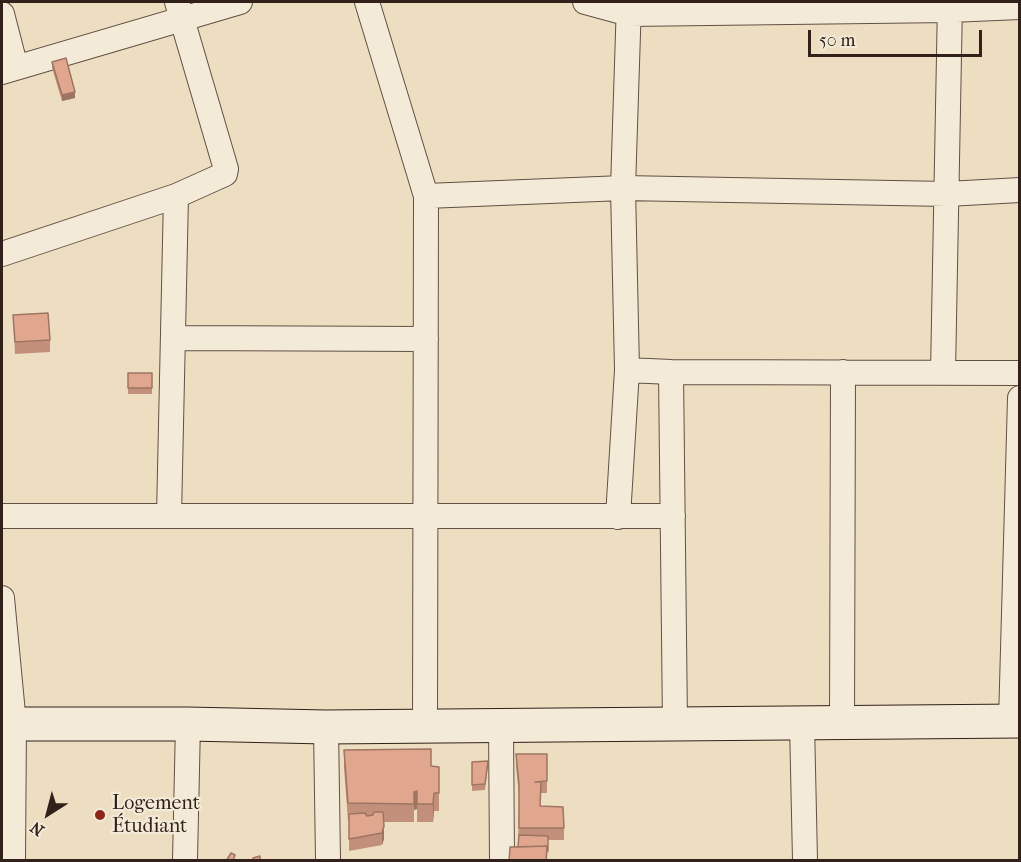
<!DOCTYPE html>
<html>
<head>
<meta charset="utf-8">
<style>
  body { margin:0 }
  #map { position:relative; width:1021px; height:862px; overflow:hidden; background:#eddec2; font-family:"IM FELL French Canon",serif }
  canvas { display:block }
  .frame { position:absolute; inset:0; border:3px solid #32201a; pointer-events:none }
  .north { position:absolute; left:18px; top:784px; width:60px; height:60px; -webkit-text-stroke:4px #f3ead7; paint-order:stroke; rotate:216deg; font-size:16px; font-weight:700; line-height:24px; text-align:center; color:#32201a }
  .north::after { content:''; display:block; margin:auto; width:21px; height:27px; background:#32201a; clip-path:polygon(50% 0,100% 100%,50% 72%,0 100%) }
  .scale { position:absolute; left:808px; top:30px; width:174px; height:27px; box-sizing:border-box; border:3px solid #32201a; border-top:0; padding-left:8px; font-size:18px; line-height:21px; white-space:nowrap; color:#32201a; -webkit-text-stroke:4px #f3ead7; paint-order:stroke }
</style>
</head>
<body>
<div id="map">
<canvas width="1021" height="862"></canvas>
<div class="frame"></div>
<div class="north">N</div>
<div class="scale">50 m</div>
</div>
<script>
const context = document.querySelector('canvas').getContext('2d');
context.lineJoin = 'round';
function strokePath(path, color, width, dash) { context.strokeStyle = color; context.lineWidth = width; context.lineCap = dash ? 'butt' : 'round'; context.setLineDash(dash || []); context.stroke(path); }
function fillPath(path, color) { context.fillStyle = color; context.fill(path, 'evenodd'); }
function drawText(font, color, halo, rows, align = 'center') {
  context.font = font + ' "IM FELL French Canon",serif'; context.lineWidth = 4.5; context.setLineDash([]); context.textBaseline = 'middle'; context.strokeStyle = halo; context.fillStyle = color; for (const [text, x, y, turn = 0] of rows) {
    context.save(); context.translate(x, y); context.rotate((+turn || 0) * Math.PI / 180); context.textAlign = isNaN(turn) ? turn : align; if (halo) context.strokeText(text, 0, 0); context.fillText(text, 0, 0); context.restore();
  }
}
const minor = new Path2D(`
  M367,2L426,196L425,726
  M585,2L629,14L950,10L1020,7
  M2,14L16,68
  M2,72L240,2
  M426,196L623,188L947,194L1020,190
  M2,254L176,196L225,174L226,169L177,2
  M174,338L426,339
  M627,370L671,372L1020,373
  M671,372L675,724
  M943,373L950,2
  M2,516H673
  M169,516L176,196
  M618,517L627,370L623,188L629,2
  M2,598L14,724L13,860
  M1011,721L1020,398
  M842,722L843,372
  M802,723L805,860
  M501,725L502,860
  M326,727L328,860
  M185,860L188,724`);
const secondary = new Path2D(`
  M2,724H188L326,727L1020,721`);
strokePath(minor, '#615044', 26);
strokePath(secondary, '#32201a', 35);
strokePath(minor, '#f3ead7', 24);
strokePath(secondary, '#f3ead7', 33);
fillPath(new Path2D(`
  M52,62L75,98L62,101L52,68Z
  M13,315L50,340V352L15,354Z
  M128,373H152V394H128Z
  M344,750L439,767V811H434L433,822H417V809L414,810V822H383L384,839L382,845L349,851V821H348L344,768Z
  M516,754H547V793H541L540,806L564,828V840H548L547,861H509L518,847L519,796L516,766Z
  M472,762L488,767L485,790L472,791Z`), '#c2907a');
fillPath(new Path2D(`
  M75,92V98L62,101V95Z
  M417,791V809L414,810V792Z
  M434,793V811L433,822V804Z
  M384,826V839L382,845V833Z`), '#9e7563');
const building = new Path2D(`
  M66,58L75,92L62,95L52,62Z
  M48,313L50,340L15,342L13,315Z
  M128,373H152V388H128Z
  M431,749V766L439,767V793H434L433,804H417V791L414,792V804L348,803L344,750Z
  M516,754H547V781L535,782H541L540,806L563,807L564,828H519V784Z
  M488,761L485,784L472,785V762Z
  M374,812H383L384,826L382,833L349,839V814L365,813L367,816L373,815Z
  M519,835L548,836V851L547,846L518,847Z
  M547,846L546,861H509L510,847Z
  M231,853L235,855L233,861H226Z
  M260,856V861H253V858Z`);
fillPath(building, '#e1a78e');
strokePath(building, '#9e7563', 1.5);
for (const [x, y, r, color] of [
  [100,815,6,"#8f2418"]
]) { const dot = new Path2D(); dot.arc(x, y, r, 0, 2 * Math.PI); context.fillStyle = color; context.fill(dot); strokePath(dot, '#f3ead7', 2); }
drawText('20px', '#32201a', '#f3ead7', [
  ["Logement",112,804],
  ["Étudiant",112,827]
], 'left');
</script>
</body>
</html>
